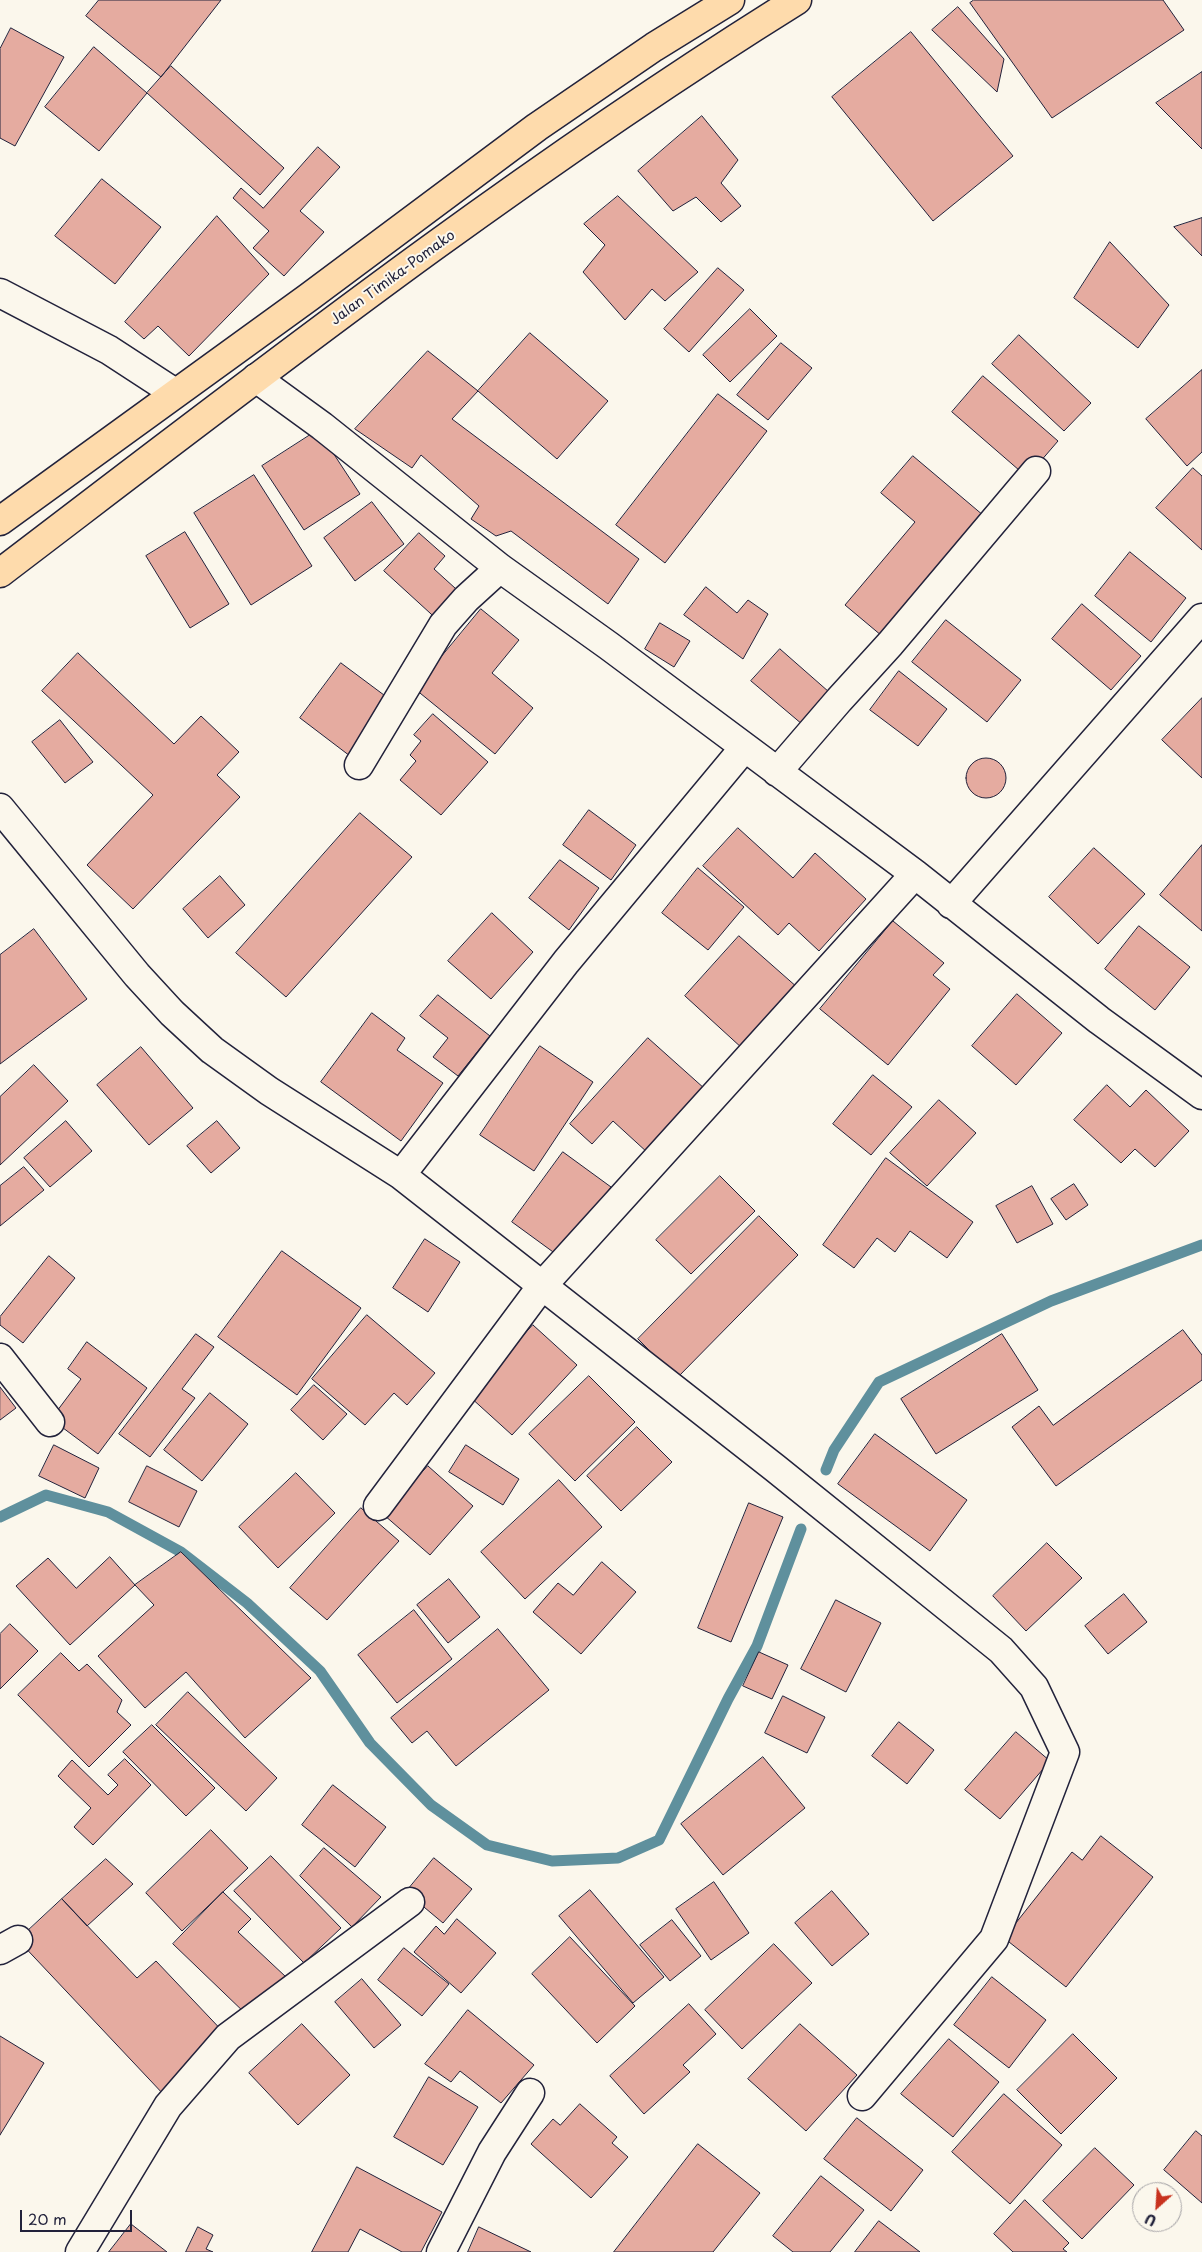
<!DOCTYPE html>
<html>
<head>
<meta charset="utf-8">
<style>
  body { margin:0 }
  #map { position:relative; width:1202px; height:2252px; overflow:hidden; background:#fbf7ec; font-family:"Playpen Sans",sans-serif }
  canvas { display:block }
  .north { position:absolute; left:1132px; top:2182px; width:50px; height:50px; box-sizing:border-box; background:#fbf7ec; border:1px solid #a4a2a5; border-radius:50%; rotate:206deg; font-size:14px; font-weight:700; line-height:20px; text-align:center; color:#22223b }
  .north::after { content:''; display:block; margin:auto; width:18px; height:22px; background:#c8321e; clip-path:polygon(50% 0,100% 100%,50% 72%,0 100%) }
  .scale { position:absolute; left:20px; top:2210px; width:112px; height:22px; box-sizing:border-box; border:2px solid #22223b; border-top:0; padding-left:6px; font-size:15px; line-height:18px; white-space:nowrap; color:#22223b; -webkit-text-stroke:4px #fbf7ec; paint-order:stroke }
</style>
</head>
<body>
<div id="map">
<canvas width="1202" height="2252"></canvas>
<div class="north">U</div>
<div class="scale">20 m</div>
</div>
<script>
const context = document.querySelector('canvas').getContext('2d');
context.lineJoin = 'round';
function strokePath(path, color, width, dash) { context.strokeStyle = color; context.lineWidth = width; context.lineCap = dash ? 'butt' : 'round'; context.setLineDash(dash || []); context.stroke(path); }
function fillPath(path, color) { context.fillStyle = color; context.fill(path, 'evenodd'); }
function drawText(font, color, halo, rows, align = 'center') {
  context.font = font + ' "Playpen Sans",sans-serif'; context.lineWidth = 4; context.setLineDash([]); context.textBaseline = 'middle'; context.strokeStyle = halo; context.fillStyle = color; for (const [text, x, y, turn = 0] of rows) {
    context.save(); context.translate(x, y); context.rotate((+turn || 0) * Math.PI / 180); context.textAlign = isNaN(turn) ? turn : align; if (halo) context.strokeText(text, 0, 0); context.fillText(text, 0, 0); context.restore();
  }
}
strokePath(new Path2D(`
  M826,1470L834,1450L879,1382L1051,1301L1202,1245
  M0,1517L46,1495L108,1512L181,1552L247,1603L320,1671L370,1743L431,1805L487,1845L552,1861L618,1858L659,1840L728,1699L757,1646L801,1529`), '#5f909d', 11);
const building = new Path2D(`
  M99,0H221L161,77L86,16Z
  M974,0H1163L1184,30L1052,118L970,3Z
  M958,7L1004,59L997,92L932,30Z
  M11,28L64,57L15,146L0,138V49Z
  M911,32L1013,156L933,221L832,97Z
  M94,47L147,93L99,151L45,107Z
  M171,66L284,168L260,195L147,93Z
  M1202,72V149L1156,103Z
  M702,116L738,160L721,183L741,206L721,222L696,197L673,211L638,171Z
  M318,147L340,167L300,211L324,232L284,276L253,248L269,231L233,198L241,188L263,208Z
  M102,179L161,227L115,284L55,236Z
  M618,196L698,272L665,301L652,289L625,320L583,272L605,245L584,224Z
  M217,216L269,274L189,356L158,326L144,339L125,322Z
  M1202,218V256L1174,227Z
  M1110,242L1169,305L1138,348L1074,298Z
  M718,268L744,290L689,352L664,329Z
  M750,309L777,336L730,382L703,355Z
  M530,333L608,401L557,459L478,391Z
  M1019,335L1091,403L1064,431L992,364Z
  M781,343L812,368L768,420L737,395Z
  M428,351L478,391L452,419L639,559L608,604L511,531L496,536L471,519L479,506L421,455L412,468L355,429Z
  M1202,370V452L1187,466L1146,419Z
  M983,376L1058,441L1027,477L952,412Z
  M718,394L767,431L665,563L616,525Z
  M318,430L360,494L304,530L262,466Z
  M913,456L990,521L888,641L845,605L915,522L881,493Z
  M1193,468L1202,476V550L1156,508Z
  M254,475L312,566L251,605L194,513Z
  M372,502L404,544L355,581L324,538Z
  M185,532L229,604L190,628L146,556Z
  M419,533L445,556L434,569L466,598L442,624L384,571Z
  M1130,552L1186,598L1151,642L1095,596Z
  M706,587L737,613L748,600L768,614L743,659L684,615Z
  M1082,604L1141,656L1111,690L1052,639Z
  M481,609L519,640L492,673L533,708L495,754L415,689Z
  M946,620L1021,680L987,722L912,662Z
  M660,623L690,641L674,667L645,649Z
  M780,649L837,699L809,730L751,681Z
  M78,653L174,744L201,716L239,752L217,775L240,797L133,909L87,865L153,795L42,691Z
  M341,663L392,701L350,756L300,718Z
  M899,671L947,709L918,746L870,710Z
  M1202,698V778L1162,740Z
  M433,714L488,762L441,815L400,780L416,761L410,755L421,741L414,735Z
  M60,720L93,762L65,783L32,742Z
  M966 778a20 20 0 1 1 40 0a20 20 0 1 1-40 0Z
  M589,810L636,845L611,880L563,845Z
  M360,813L412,857L286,997L236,953Z
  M738,828L793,878L815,853L866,899L819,951L789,923L778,935L703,866Z
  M1202,845V931L1160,895Z
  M1094,848L1145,894L1098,944L1049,897Z
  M560,860L599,888L569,930L529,898Z
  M698,868L744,907L708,950L662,913Z
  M220,876L245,905L208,938L183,909Z
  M492,913L533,952L491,999L448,961Z
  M893,921L944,963L933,975L950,989L888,1065L820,1009Z
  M1139,926L1190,967L1155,1010L1105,969Z
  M34,929L87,999L0,1064V955Z
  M739,936L798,988L743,1049L685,996Z
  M1017,994L1062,1033L1016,1085L972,1046Z
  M438,995L490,1036L458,1076L433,1057L448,1038L420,1016Z
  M372,1013L405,1038L397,1050L443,1083L401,1141L321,1082Z
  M648,1038L705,1089L648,1153L613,1121L592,1144L570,1124Z
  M540,1046L593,1082L534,1171L480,1135Z
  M141,1047L193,1108L149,1145L97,1085Z
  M34,1065L68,1101L0,1165V1097Z
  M873,1075L912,1107L871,1155L833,1124Z
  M1107,1085L1130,1107L1146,1090L1189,1131L1155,1167L1135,1149L1121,1163L1074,1120Z
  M939,1100L976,1133L927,1186L890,1153Z
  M66,1121L92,1151L50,1187L24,1158Z
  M217,1121L240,1148L211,1173L187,1146Z
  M563,1152L611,1187L560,1257L512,1222Z
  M886,1158L973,1222L947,1258L910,1231L895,1252L877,1238L854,1268L823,1245Z
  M24,1167L44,1190L0,1226V1186Z
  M720,1176L755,1211L691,1274L656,1240Z
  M1074,1184L1088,1205L1066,1220L1051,1199Z
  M1032,1186L1053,1224L1017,1243L996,1206Z
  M759,1216L798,1255L677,1378L638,1339Z
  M425,1239L460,1262L428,1312L393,1288Z
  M282,1251L361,1308L297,1395L218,1337Z
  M49,1256L75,1278L23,1343L0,1325V1317Z
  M367,1315L435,1373L407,1405L394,1393L365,1425L312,1379Z
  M533,1325L577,1365L512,1435L469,1396Z
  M1183,1330L1202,1355V1380L1056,1486L1012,1427L1039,1406L1053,1425Z
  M196,1334L214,1347L182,1389L195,1398L150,1457L119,1434Z
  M1002,1334L1038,1390L936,1454L901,1399Z
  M87,1342L147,1388L98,1454L51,1419L81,1379L68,1369Z
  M589,1376L635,1422L575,1481L529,1434Z
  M314,1385L347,1414L323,1440L291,1410Z
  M0,1387L16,1408L0,1420Z
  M210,1393L248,1424L202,1481L164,1450Z
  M637,1427L672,1462L621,1511L587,1476Z
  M875,1434L967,1500L930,1551L838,1484Z
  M54,1445L99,1468L85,1498L39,1476Z
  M466,1445L519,1479L503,1505L449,1472Z
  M147,1466L197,1491L179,1527L129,1502Z
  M428,1466L473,1506L430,1555L384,1515Z
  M296,1473L335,1513L278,1568L239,1527Z
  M559,1480L602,1527L525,1599L481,1552Z
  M749,1503L783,1517L731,1642L698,1628Z
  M361,1508L399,1541L327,1620L290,1588Z
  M1047,1543L1082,1578L1026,1631L993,1596Z
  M181,1552L311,1678L245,1738L186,1672L145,1708L98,1656L154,1605L135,1585Z
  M110,1557L135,1585L70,1645L16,1586L48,1558L76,1588Z
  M602,1562L636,1592L581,1654L533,1612L558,1583L573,1595Z
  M449,1579L480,1617L448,1643L417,1605Z
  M1124,1594L1147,1622L1108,1654L1085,1626Z
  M836,1600L881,1623L846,1692L801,1669Z
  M414,1610L452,1659L397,1703L358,1655Z
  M10,1624L38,1651L0,1689V1634Z
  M498,1629L549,1690L456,1766L427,1731L412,1743L391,1718Z
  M759,1652L788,1665L772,1699L743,1686Z
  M61,1653L79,1671L87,1664L122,1700L117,1712L131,1725L89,1767L18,1695Z
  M188,1692L277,1778L246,1811L156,1725Z
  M783,1696L825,1717L807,1753L765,1733Z
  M899,1722L934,1750L907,1784L872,1756Z
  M152,1725L215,1788L186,1816L123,1752Z
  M1016,1732L1050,1761L1000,1819L965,1790Z
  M763,1757L805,1808L723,1875L681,1824Z
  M125,1759L151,1785L93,1845L74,1827L91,1808L58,1776L72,1760L108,1795L118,1785L108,1775Z
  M333,1785L386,1827L355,1867L302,1825Z
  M211,1830L248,1868L182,1931L146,1893Z
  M1101,1836L1153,1877L1066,1987L1004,1938L1072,1852L1082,1860Z
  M324,1848L381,1897L352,1927L300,1876Z
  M271,1856L341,1928L304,1963L234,1891Z
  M434,1858L472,1889L443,1923L406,1892Z
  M106,1859L133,1884L87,1926L62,1899Z
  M714,1882L749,1933L711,1960L676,1909Z
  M590,1890L664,1977L633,2003L559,1916Z
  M832,1891L869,1934L832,1966L795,1923Z
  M223,1892L251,1919L238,1932L286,1977L248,2016L173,1944Z
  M62,1899L137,1978L156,1961L228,2037L165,2096L18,1940Z
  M457,1919L496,1953L461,1993L414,1952L436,1926L444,1934Z
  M672,1920L701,1956L670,1981L640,1945Z
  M570,1937L635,2006L597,2043L532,1974Z
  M774,1944L812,1983L742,2049L705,2010Z
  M404,1948L449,1984L422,2016L378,1980Z
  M992,1977L1046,2020L1009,2068L954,2025Z
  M362,1979L401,2025L374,2048L335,2002Z
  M689,2004L716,2034L683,2065L690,2072L644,2114L610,2076Z
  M468,2010L534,2065L501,2103L460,2071L451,2082L425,2064Z
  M302,2024L350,2075L298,2125L249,2073Z
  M800,2024L857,2075L806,2131L748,2079Z
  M1073,2034L1117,2078L1061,2134L1017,2090Z
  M0,2036L44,2063L0,2135Z
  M949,2039L999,2082L953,2137L901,2094Z
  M429,2077L478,2107L443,2165L394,2137Z
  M1004,2094L1062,2145L1010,2204L952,2152Z
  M580,2104L617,2137L612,2143L628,2157L591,2198L531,2144L553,2119L560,2125Z
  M857,2118L923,2170L891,2211L824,2159Z
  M1196,2131L1202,2136V2203L1164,2170Z
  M698,2144L760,2193L713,2252H614Z
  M1095,2148L1134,2185L1082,2239L1043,2201Z
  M357,2167L442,2212L421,2252H402L360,2229L348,2252H312Z
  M821,2176L864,2210L830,2252H793L773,2236Z
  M1025,2200L1069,2243L1063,2249L1067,2252H1013L994,2234Z
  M879,2221L920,2252H855Z
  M131,2224L167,2252H109Z
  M198,2227L213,2235L206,2249L213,2252H186Z
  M479,2227L531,2252H468Z`);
fillPath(building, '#e5aba0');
strokePath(building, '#22223b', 1);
const minor = new Path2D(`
  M0,293L109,350L175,393
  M256,378L322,426L500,568L609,646L915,874L1099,1020L1202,1095
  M359,765L443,625L466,599L500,568
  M777,772L839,700L890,644L1036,471
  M0,808L137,975L172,1013L212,1050L269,1091L401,1175L775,1468L1001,1650L1034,1687L1065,1752L994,1939L862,2096
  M951,904L1202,618
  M401,1175L566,962L744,748
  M0,1358L50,1422
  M378,1506L541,1287L915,874
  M0,1950L18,1940
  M80,2252L168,2106L228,2037L410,1902
  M441,2252L492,2152L530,2093`);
const highway = new Path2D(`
  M0,521L309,297L537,127L654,47L730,0
  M0,573C260,375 519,173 797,0`);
strokePath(minor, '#22223b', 31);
strokePath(highway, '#22223b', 31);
strokePath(minor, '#fbf7ec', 28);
strokePath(highway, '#fedbac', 28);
drawText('14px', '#22223b', '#fbf7ec', [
  ["Jalan Timika-Pomako",393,278,-36]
]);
</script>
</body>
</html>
